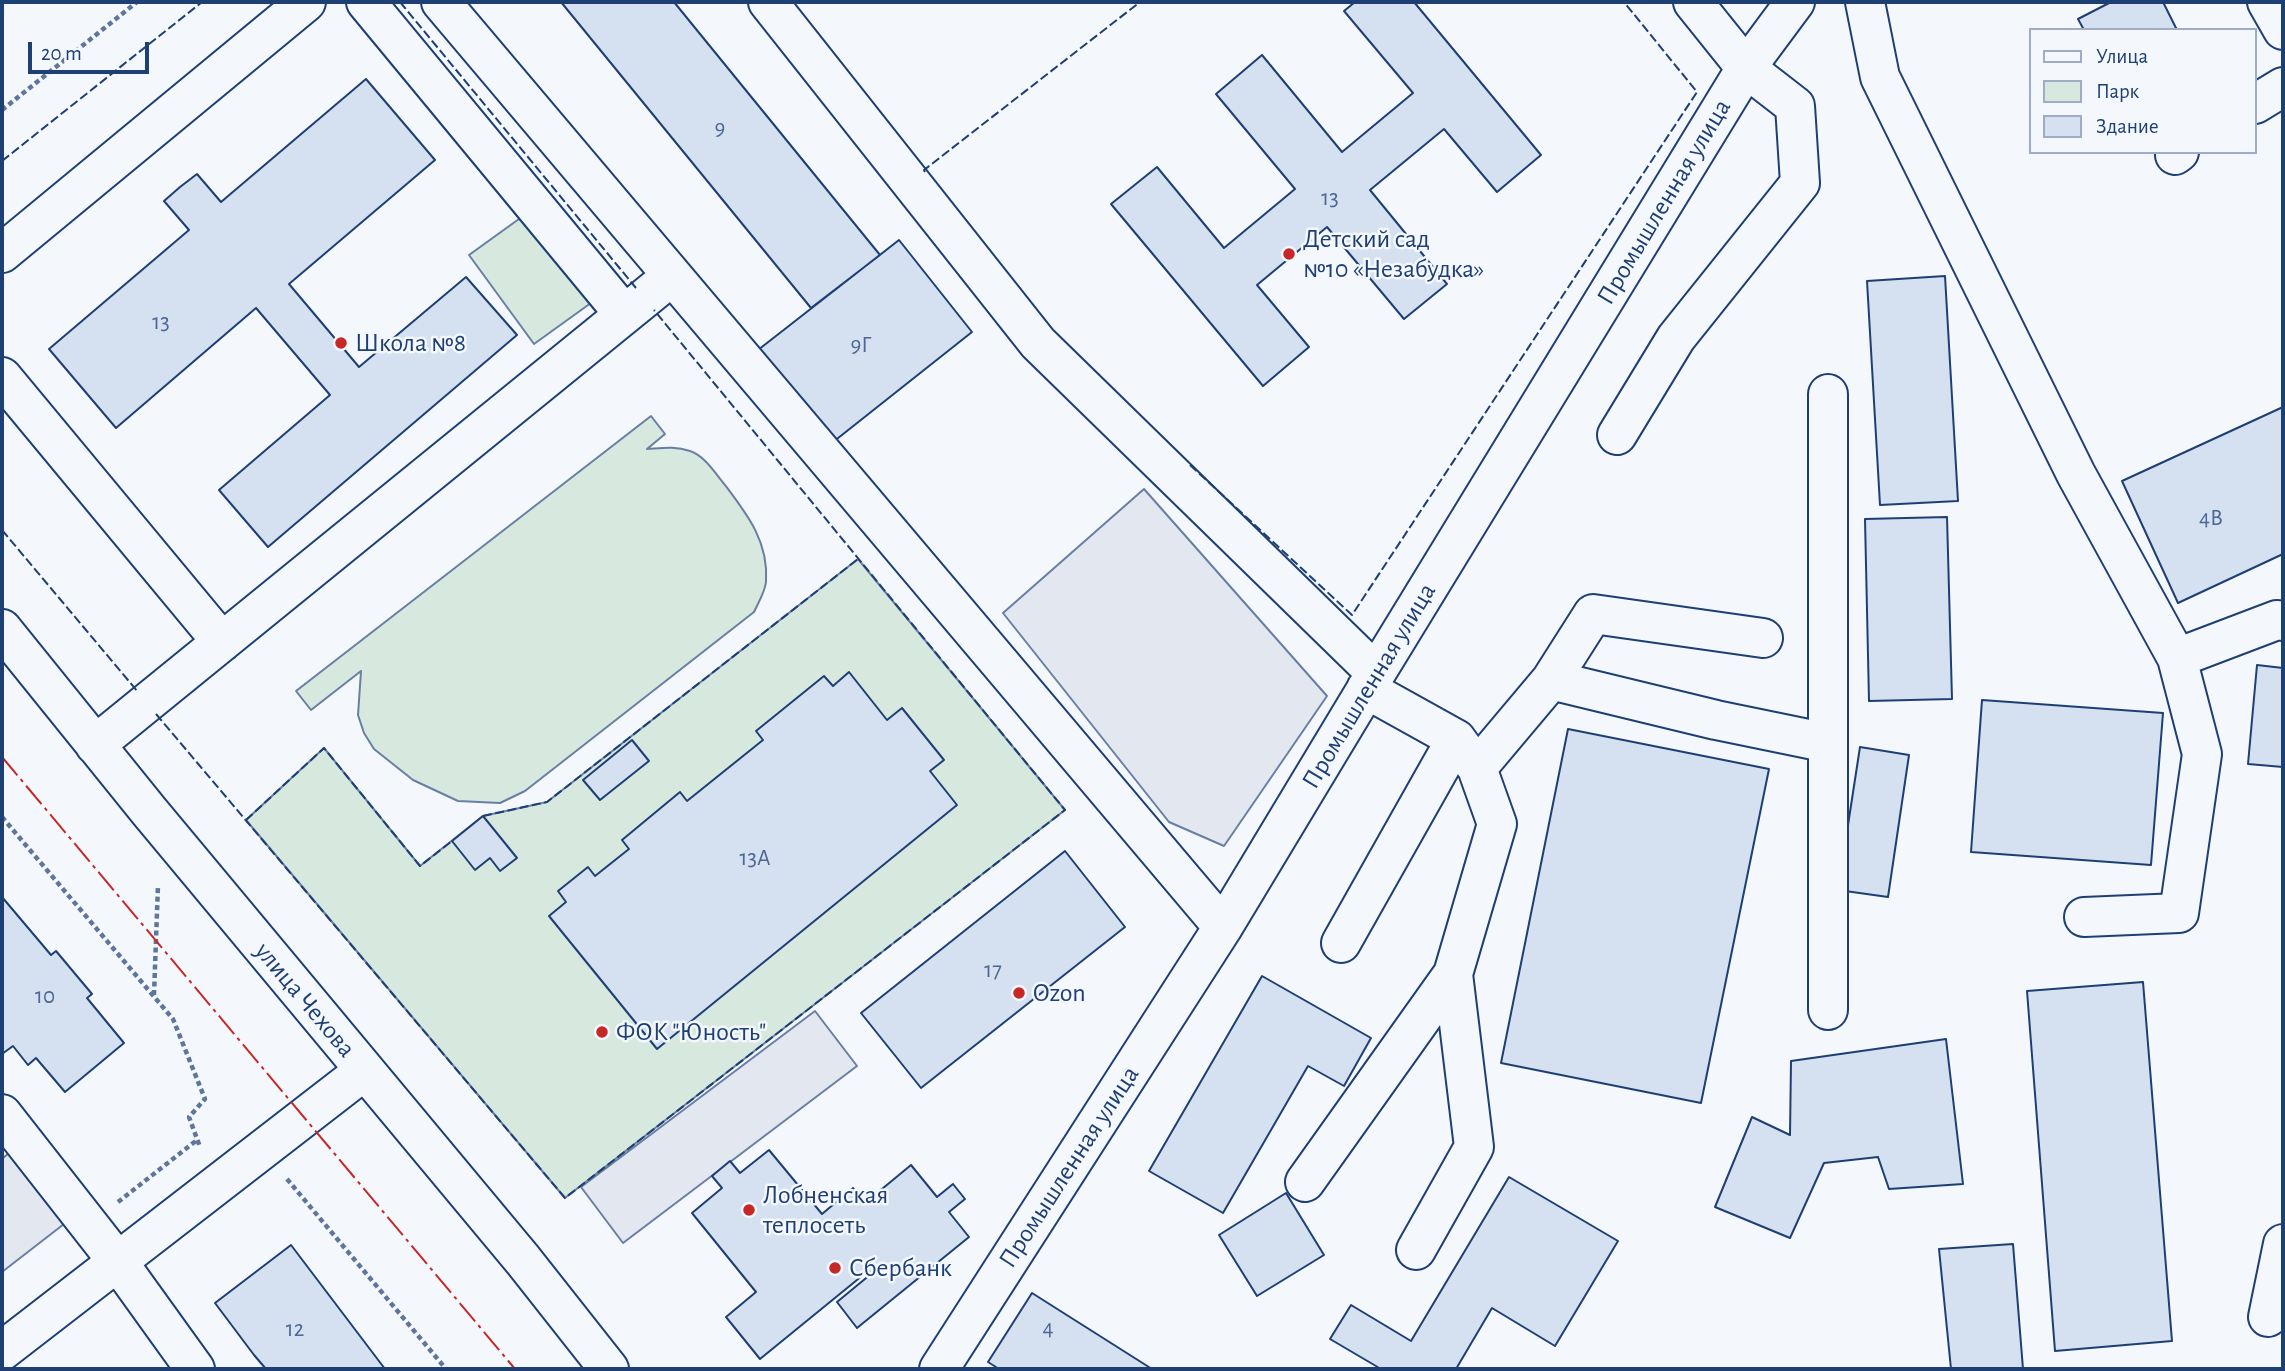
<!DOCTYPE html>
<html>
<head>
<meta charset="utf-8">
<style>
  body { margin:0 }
  #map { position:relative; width:2285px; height:1371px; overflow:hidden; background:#f4f7fb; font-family:"Alegreya Sans",sans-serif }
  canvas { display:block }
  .frame { position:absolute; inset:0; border:4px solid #1d3f73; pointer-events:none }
  .legend { position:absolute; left:2029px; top:28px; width:228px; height:126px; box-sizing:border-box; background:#f4f7fb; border:2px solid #9eadc5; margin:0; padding:9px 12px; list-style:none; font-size:21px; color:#1d3f73 }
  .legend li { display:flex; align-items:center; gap:14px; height:35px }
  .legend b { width:35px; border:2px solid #9eadc5 }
  .scale { position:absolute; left:28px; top:42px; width:121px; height:32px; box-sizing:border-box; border:4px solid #1d3f73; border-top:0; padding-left:9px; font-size:21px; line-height:24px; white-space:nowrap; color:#1d3f73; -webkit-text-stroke:5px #f4f7fb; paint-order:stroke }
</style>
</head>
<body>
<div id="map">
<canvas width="2285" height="1371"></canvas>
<div class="frame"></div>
<ul class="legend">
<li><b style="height:9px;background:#f4f7fb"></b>Улица</li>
<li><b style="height:19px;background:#d7e8df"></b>Парк</li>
<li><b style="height:19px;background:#d5e0f0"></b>Здание</li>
</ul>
<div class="scale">20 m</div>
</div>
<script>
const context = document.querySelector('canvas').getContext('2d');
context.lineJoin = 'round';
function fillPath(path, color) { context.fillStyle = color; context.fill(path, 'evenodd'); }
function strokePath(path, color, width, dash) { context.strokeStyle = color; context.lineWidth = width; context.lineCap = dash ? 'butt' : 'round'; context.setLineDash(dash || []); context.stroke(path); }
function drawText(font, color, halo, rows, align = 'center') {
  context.font = font + ' "Alegreya Sans",sans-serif'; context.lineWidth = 5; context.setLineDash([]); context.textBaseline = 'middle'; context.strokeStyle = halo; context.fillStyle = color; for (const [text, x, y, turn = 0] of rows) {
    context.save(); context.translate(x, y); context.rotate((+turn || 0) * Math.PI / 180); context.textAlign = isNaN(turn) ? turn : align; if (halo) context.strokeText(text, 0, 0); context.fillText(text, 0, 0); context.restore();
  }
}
const green = new Path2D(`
  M537,206L602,295L534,344L469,255Z
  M651,416L665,434L647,449C663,448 675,446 690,451C705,456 715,473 725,485C747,514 769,542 766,582C765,592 758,603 754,612L525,791L500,803L458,801L413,780L374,749L364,733L358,715L361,671L311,710L296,691Z
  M858,559L1065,810L565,1198L246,820L324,748L420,866L483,816L547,802Z`);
fillPath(green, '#d7e8df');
strokePath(green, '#687fa3', 2);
const parking = new Path2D(`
  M1144,489L1327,696L1224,846L1169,822L1003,613Z
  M815,1011L857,1066L623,1243L581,1187Z
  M10,1152L64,1224L2,1272V1159Z`);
fillPath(parking, '#e3e8f0');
strokePath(parking, '#687fa3', 2);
const building = new Path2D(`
  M561,2H674L880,255L811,308Z
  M1355,2H1414L1541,155L1497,192L1444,129L1370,190L1447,284L1404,319L1327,227L1257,285L1309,347L1263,386L1111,204L1157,167L1224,248L1295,189L1216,94L1262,55L1342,152L1413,93L1344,11Z
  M2111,2H2163L2177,30H2084L2078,19Z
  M366,79L435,160L289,284L359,367L466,277L517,335L268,547L219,490L330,395L256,308L116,428L49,349L189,230L164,201L180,187L197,174L221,202Z
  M899,240L972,332L823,450L749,357Z
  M1945,276L1958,501L1880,505L1867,281Z
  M2283,407V554L2178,603L2122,481Z
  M1947,517L1952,699L1869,701L1865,519Z
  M2257,665L2283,668V767L2248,764Z
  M849,672L887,720L902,708L944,760L930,771L957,805L657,1049L549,916L566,902L558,891L588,867L595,876L629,849L622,840L680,792L687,801L763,740L756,731L824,676L833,686Z
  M1982,700L2163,713L2151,865L1971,852Z
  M1568,729L1769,769L1701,1103L1501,1063Z
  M632,740L649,761L600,800L583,780Z
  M1860,747L1909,755L1888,897L1838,890Z
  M483,816L517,858L500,871L490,858L475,870L452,841Z
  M1065,851L1125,927L921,1088L861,1013Z
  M2,897L51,955L56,951L92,994L87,998L124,1043L65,1092L36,1058L28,1065L13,1046L2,1054Z
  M1262,976L1371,1038L1344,1086L1308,1066L1223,1213L1149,1171Z
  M2143,982L2172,1341L2055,1351L2027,991Z
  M1946,1039L1963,1184L1889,1189L1878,1157L1824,1163L1790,1238L1715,1207L1752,1117L1790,1135L1791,1061Z
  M769,1150L822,1214L853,1188L865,1203L911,1165L937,1197L953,1184L965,1199L949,1212L969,1237L857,1328L837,1302L871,1274L868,1271L760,1359L726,1317L756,1292L692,1213L722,1188L712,1176L730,1161L740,1173Z
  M1509,1177L1618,1241L1555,1346L1492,1308L1456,1369H1381L1330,1339L1351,1305L1411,1341Z
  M1286,1193L1324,1255L1257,1296L1219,1235Z
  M2013,1244L2023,1369H1951L1939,1249Z
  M291,1245L385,1369H266L254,1355L215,1303Z
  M1032,1293L1152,1369H999L988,1362Z`);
fillPath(building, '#d5e0f0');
strokePath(building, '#1d3f73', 2);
const minor = new Path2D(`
  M366,2L624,314
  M441,2L1223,927
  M768,2L1038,343L1376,673
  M1865,2L1880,77L2076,474L2177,658L2277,620L2283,621
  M2267,2L2283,30
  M2255,104L2283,87
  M2175,155L2179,152
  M2,253L306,2
  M2,377L222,642
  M1617,435L1676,338L1800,183L1795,106L1746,68L1693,2
  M2,629L149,811L523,1260L609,1369
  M1551,680L1593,614L1763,638
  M1366,689L1456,739L1477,768L1497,824L1453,974L1474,1147L1416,1250
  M1828,743V394
  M95,745L672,276
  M1477,768L1551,680L1716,720L1828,743V1010
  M2084,917L2179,913L2202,754L2177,658
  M1341,943L1456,739
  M2,1114L118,1262L195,1369
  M1305,1182L1453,974
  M2268,1317L2283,1244
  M2,1351L364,1071
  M939,1369L1223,927L1376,673L1746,68L1795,2`);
strokePath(minor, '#1d3f73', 42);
strokePath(new Path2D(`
  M2,110L137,2
  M2,817L173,1019L205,1099L189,1117L200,1147
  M154,995L158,885
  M287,1179L446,1369
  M118,1202L197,1140`), '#5e769c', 4.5, [5, 3.5]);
strokePath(minor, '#f4f7fb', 38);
strokePath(new Path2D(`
  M400,2L636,288
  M2,161L202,2
  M925,172L924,170L1140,2
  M1190,465L1352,615L1697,92L1624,2
  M2,530L138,692
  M156,714L565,1198L1065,810L654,310
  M483,816L547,802L858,559
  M246,820L324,748L420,866L452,841`), '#1d3f73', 2, [9, 3.5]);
strokePath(new Path2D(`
  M2,757L515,1369`), '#c62828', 2, [24, 5, 3.5, 5]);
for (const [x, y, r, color] of [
  [1289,254,7,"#c62828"],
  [341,343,7,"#c62828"],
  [1019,993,7,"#c62828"],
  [602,1032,7,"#c62828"],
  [749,1210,7,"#c62828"],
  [835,1268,7,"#c62828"]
]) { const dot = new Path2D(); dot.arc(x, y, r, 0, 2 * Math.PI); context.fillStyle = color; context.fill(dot); strokePath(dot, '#f4f7fb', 2.5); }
drawText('23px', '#4b6792', null, [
  ["9",720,128],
  ["13",1330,198],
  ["13",161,322],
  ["9Г",861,345],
  ["4В",2211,518],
  ["13А",755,858],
  ["17",993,970],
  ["10",45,996],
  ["4",1048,1328],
  ["12",295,1329]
]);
drawText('26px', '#1d3f73', '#f4f7fb', [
  ["Промышленная улица",1664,202,-59],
  ["Промышленная улица",1369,686,-59],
  ["улица Чехова",305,1000,50],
  ["Промышленная улица",1069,1167,-57]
]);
drawText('26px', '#1d3f73', '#f4f7fb', [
  ["Детский сад",1303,239],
  ["№10 «Незабудка»",1303,269],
  ["Школа №8",355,343],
  ["Ozon",1033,993],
  ["ФОК \"Юность\"",616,1032],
  ["Лобненская",763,1195],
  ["теплосеть",763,1225],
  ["Сбербанк",849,1268]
], 'left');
</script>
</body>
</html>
